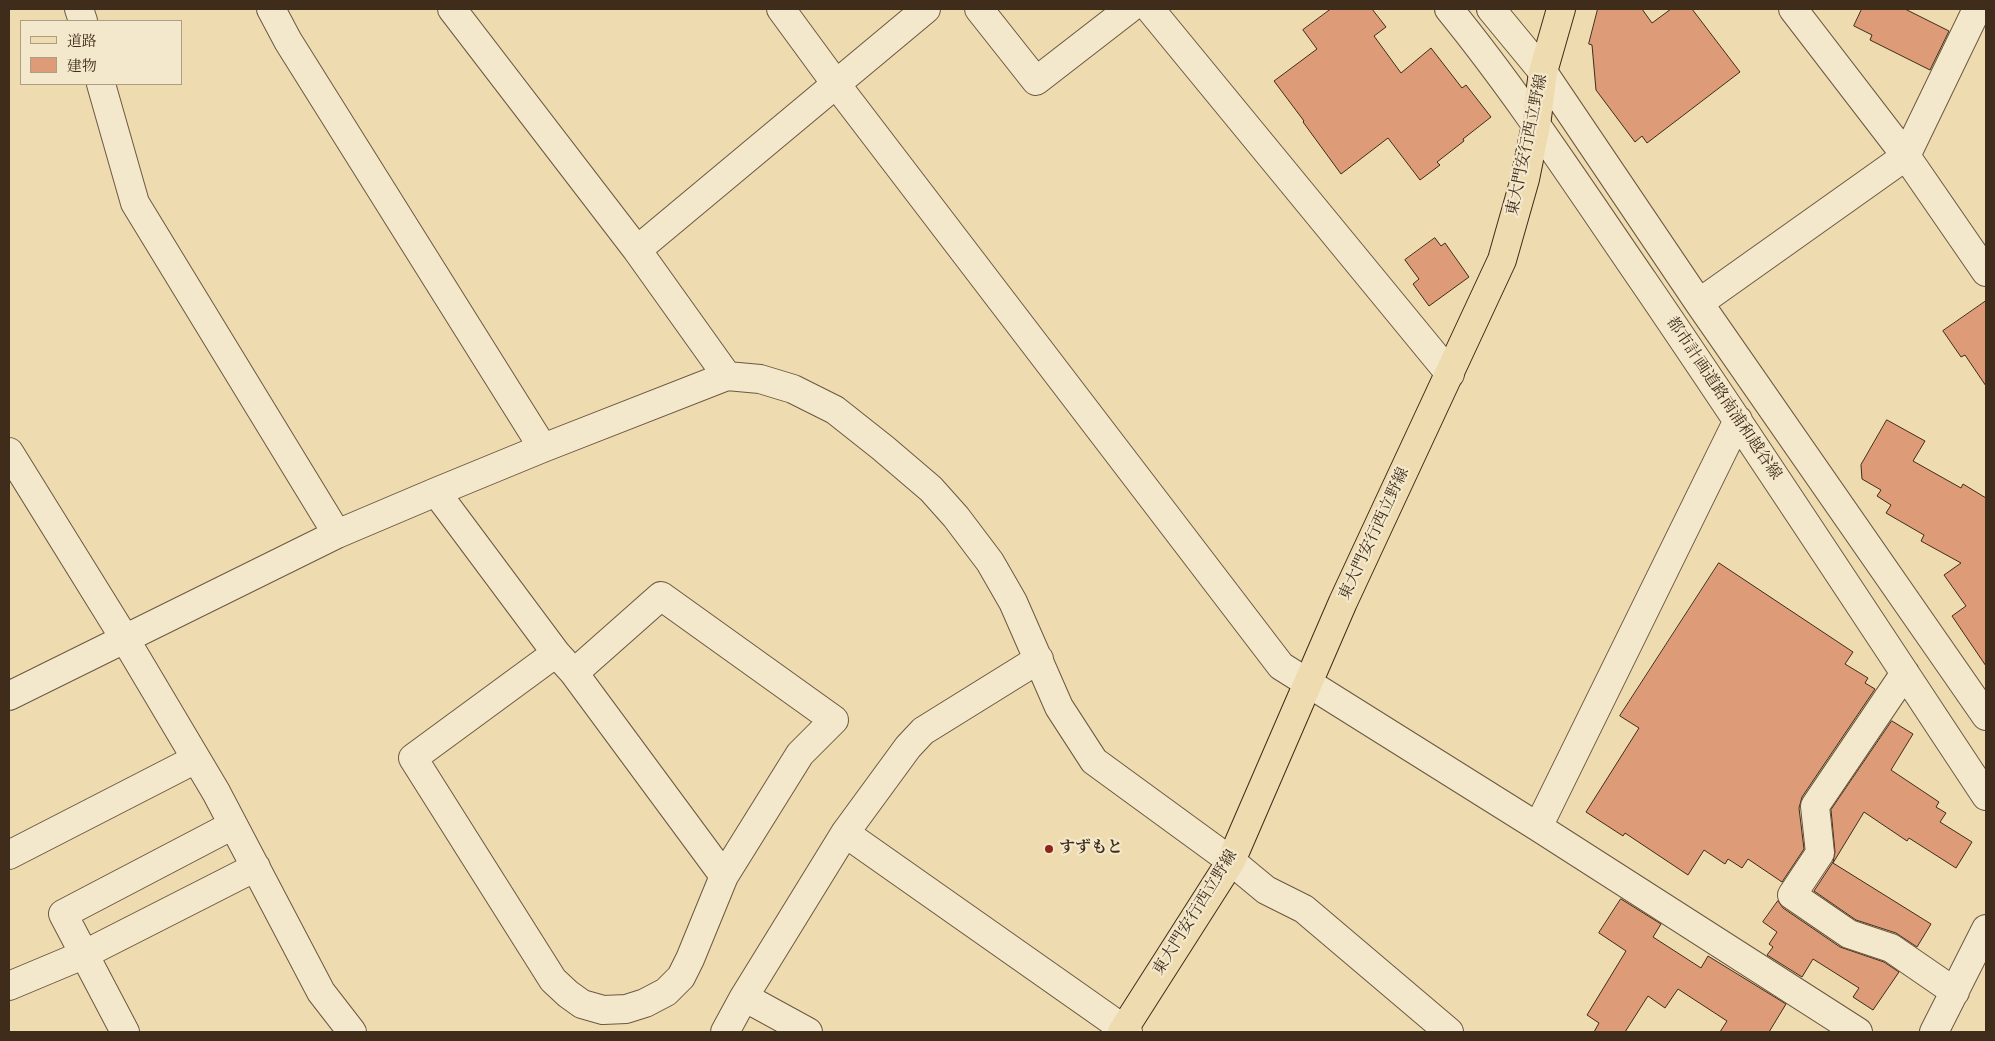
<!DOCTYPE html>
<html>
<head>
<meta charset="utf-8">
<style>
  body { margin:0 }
  #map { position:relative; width:1995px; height:1041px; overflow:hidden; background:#eedbb0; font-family:"IM FELL Double Pica","Noto Serif JP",serif }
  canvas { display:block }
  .frame { position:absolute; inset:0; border:10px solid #3f2c1a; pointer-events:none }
  .legend { position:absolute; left:20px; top:20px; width:162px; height:65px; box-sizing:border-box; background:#f4e8cc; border:1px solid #ac9d85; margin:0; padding:6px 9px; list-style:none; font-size:15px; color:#3f2c1a }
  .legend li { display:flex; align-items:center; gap:10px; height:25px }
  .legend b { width:25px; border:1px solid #ac9d85 }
</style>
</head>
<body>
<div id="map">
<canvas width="1995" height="1041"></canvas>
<div class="frame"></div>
<ul class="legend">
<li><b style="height:6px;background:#eedbb0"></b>道路</li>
<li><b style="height:14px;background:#de9b77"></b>建物</li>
</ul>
</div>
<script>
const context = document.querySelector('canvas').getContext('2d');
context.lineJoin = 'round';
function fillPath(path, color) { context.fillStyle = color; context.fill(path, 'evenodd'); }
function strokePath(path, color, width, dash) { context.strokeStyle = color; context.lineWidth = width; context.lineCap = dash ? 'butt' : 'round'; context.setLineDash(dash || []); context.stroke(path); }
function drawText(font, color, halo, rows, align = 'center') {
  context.font = font + ' "IM FELL Double Pica","Noto Serif JP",serif'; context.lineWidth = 4.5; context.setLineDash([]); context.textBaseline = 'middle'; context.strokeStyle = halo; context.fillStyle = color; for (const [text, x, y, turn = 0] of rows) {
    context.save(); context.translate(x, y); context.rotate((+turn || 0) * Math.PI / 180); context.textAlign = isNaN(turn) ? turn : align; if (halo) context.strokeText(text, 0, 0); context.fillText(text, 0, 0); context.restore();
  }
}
const building = new Path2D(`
  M1331,9H1372L1386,27L1374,36L1401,73L1431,48L1462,88L1466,85L1491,117L1463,139L1464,141L1437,162L1440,165L1420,180L1388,138L1341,174L1303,122L1304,121L1274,81L1317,49L1303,30Z
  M1598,9H1642L1652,23L1671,9H1692L1740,72L1647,143L1642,136L1635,142L1596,90L1592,45L1589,44Z
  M1862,9H1905L1949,31L1930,70L1870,40L1872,35L1854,26Z
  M1435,238L1441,246L1445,243L1469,277L1429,306L1413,284L1419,279L1405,260Z
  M1986,301V386L1965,355L1961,357L1943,331Z
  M1887,420L1925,441L1913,461L1961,488L1963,484L1986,498V666L1952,616L1966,606L1944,575L1961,563L1921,541L1924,535L1886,513L1891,505L1877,496L1881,490L1862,479L1861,465Z
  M1719,563L1853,652L1845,664L1868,678L1865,683L1875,689L1802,797L1799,808L1804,849L1782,882L1748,859L1742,868L1728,859L1725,864L1704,850L1688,875L1625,833L1623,836L1586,812L1639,728L1620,716Z
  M1892,721L1913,734L1891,770L1939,802L1936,807L1946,813L1940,822L1972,842L1956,868L1909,838L1907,841L1864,812L1833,863L1931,924L1917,947L1896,933L1856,920L1814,891L1833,862L1835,852L1831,810Z
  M1621,899L1661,924L1653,937L1701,968L1708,956L1786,1004L1769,1032H1720L1727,1021L1678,989L1665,1008L1648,996L1625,1032H1594L1599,1023L1587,1015L1626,951L1599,933Z
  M1778,901L1783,908L1840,947L1884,962L1899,972L1873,1010L1853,997L1859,988L1813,959L1802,977L1767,955L1773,947L1769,944L1777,932L1763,922Z`);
fillPath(building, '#de9b77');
strokePath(building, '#3f2c1a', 1);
const minor = new Path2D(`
  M79,9L83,21
  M271,9L288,41L543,448
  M452,9L637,250L727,376
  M781,9L836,84L1281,666L1538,827L1858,1032
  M979,9L1036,81L1129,9
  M1150,9L1450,374
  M1449,9C1519,95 1580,189 1644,282C1760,452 1872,624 1986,796
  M1491,9L1543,72L1699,303L1986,716
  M1793,9L1906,156L1986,272
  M101,84L135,203L337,534
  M637,250L926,9
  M1699,303L1906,156L1977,9
  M9,452L125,639L216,792L321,992L352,1032
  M436,492L556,653L574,673L724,876
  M556,653L413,758L553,980L568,994L582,1004L603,1010L626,1009L645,1003L666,992L681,977L690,959L724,876L800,754L834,720L661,596L574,673
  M1905,673L1815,806L1820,853L1792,895L1849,934L1891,948L1955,992
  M9,696L337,534L436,492L543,448L727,376L760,379L793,389L835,410L883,448L931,489L956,517L990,562L1013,602L1059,707L1094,761L1231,861L1266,890L1304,909L1449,1032
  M1538,827L1738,420
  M845,833L1128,1032
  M9,855L196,759
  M9,986L83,955L256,867
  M744,997L808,1032
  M125,1032L63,914L233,825
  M725,1032L744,997L845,833L908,747L923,731L1039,659
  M1934,1032L1986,929`);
const major = new Path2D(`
  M1122,1032L1231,861L1343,602L1502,260L1525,179L1536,125L1543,72L1561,9`);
strokePath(minor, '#6b5840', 30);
strokePath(major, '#3f2c1a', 30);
strokePath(minor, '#f4e8cc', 28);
strokePath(major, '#eedbb0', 28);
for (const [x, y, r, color] of [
  [1049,849,5,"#8f2418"]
]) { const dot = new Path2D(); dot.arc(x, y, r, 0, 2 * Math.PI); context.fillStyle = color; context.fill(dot); strokePath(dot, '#f4e8cc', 2); }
drawText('16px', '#3f2c1a', '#f4e8cc', [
  ["東大門安行西立野線",1528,145,-78],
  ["都市計画道路南浦和越谷線",1723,399,56],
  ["東大門安行西立野線",1375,534,-65],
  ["東大門安行西立野線",1196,913,-58]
]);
drawText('bold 16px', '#3f2c1a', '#f4e8cc', [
  ["すずもと",1059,849]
], 'left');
</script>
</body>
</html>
